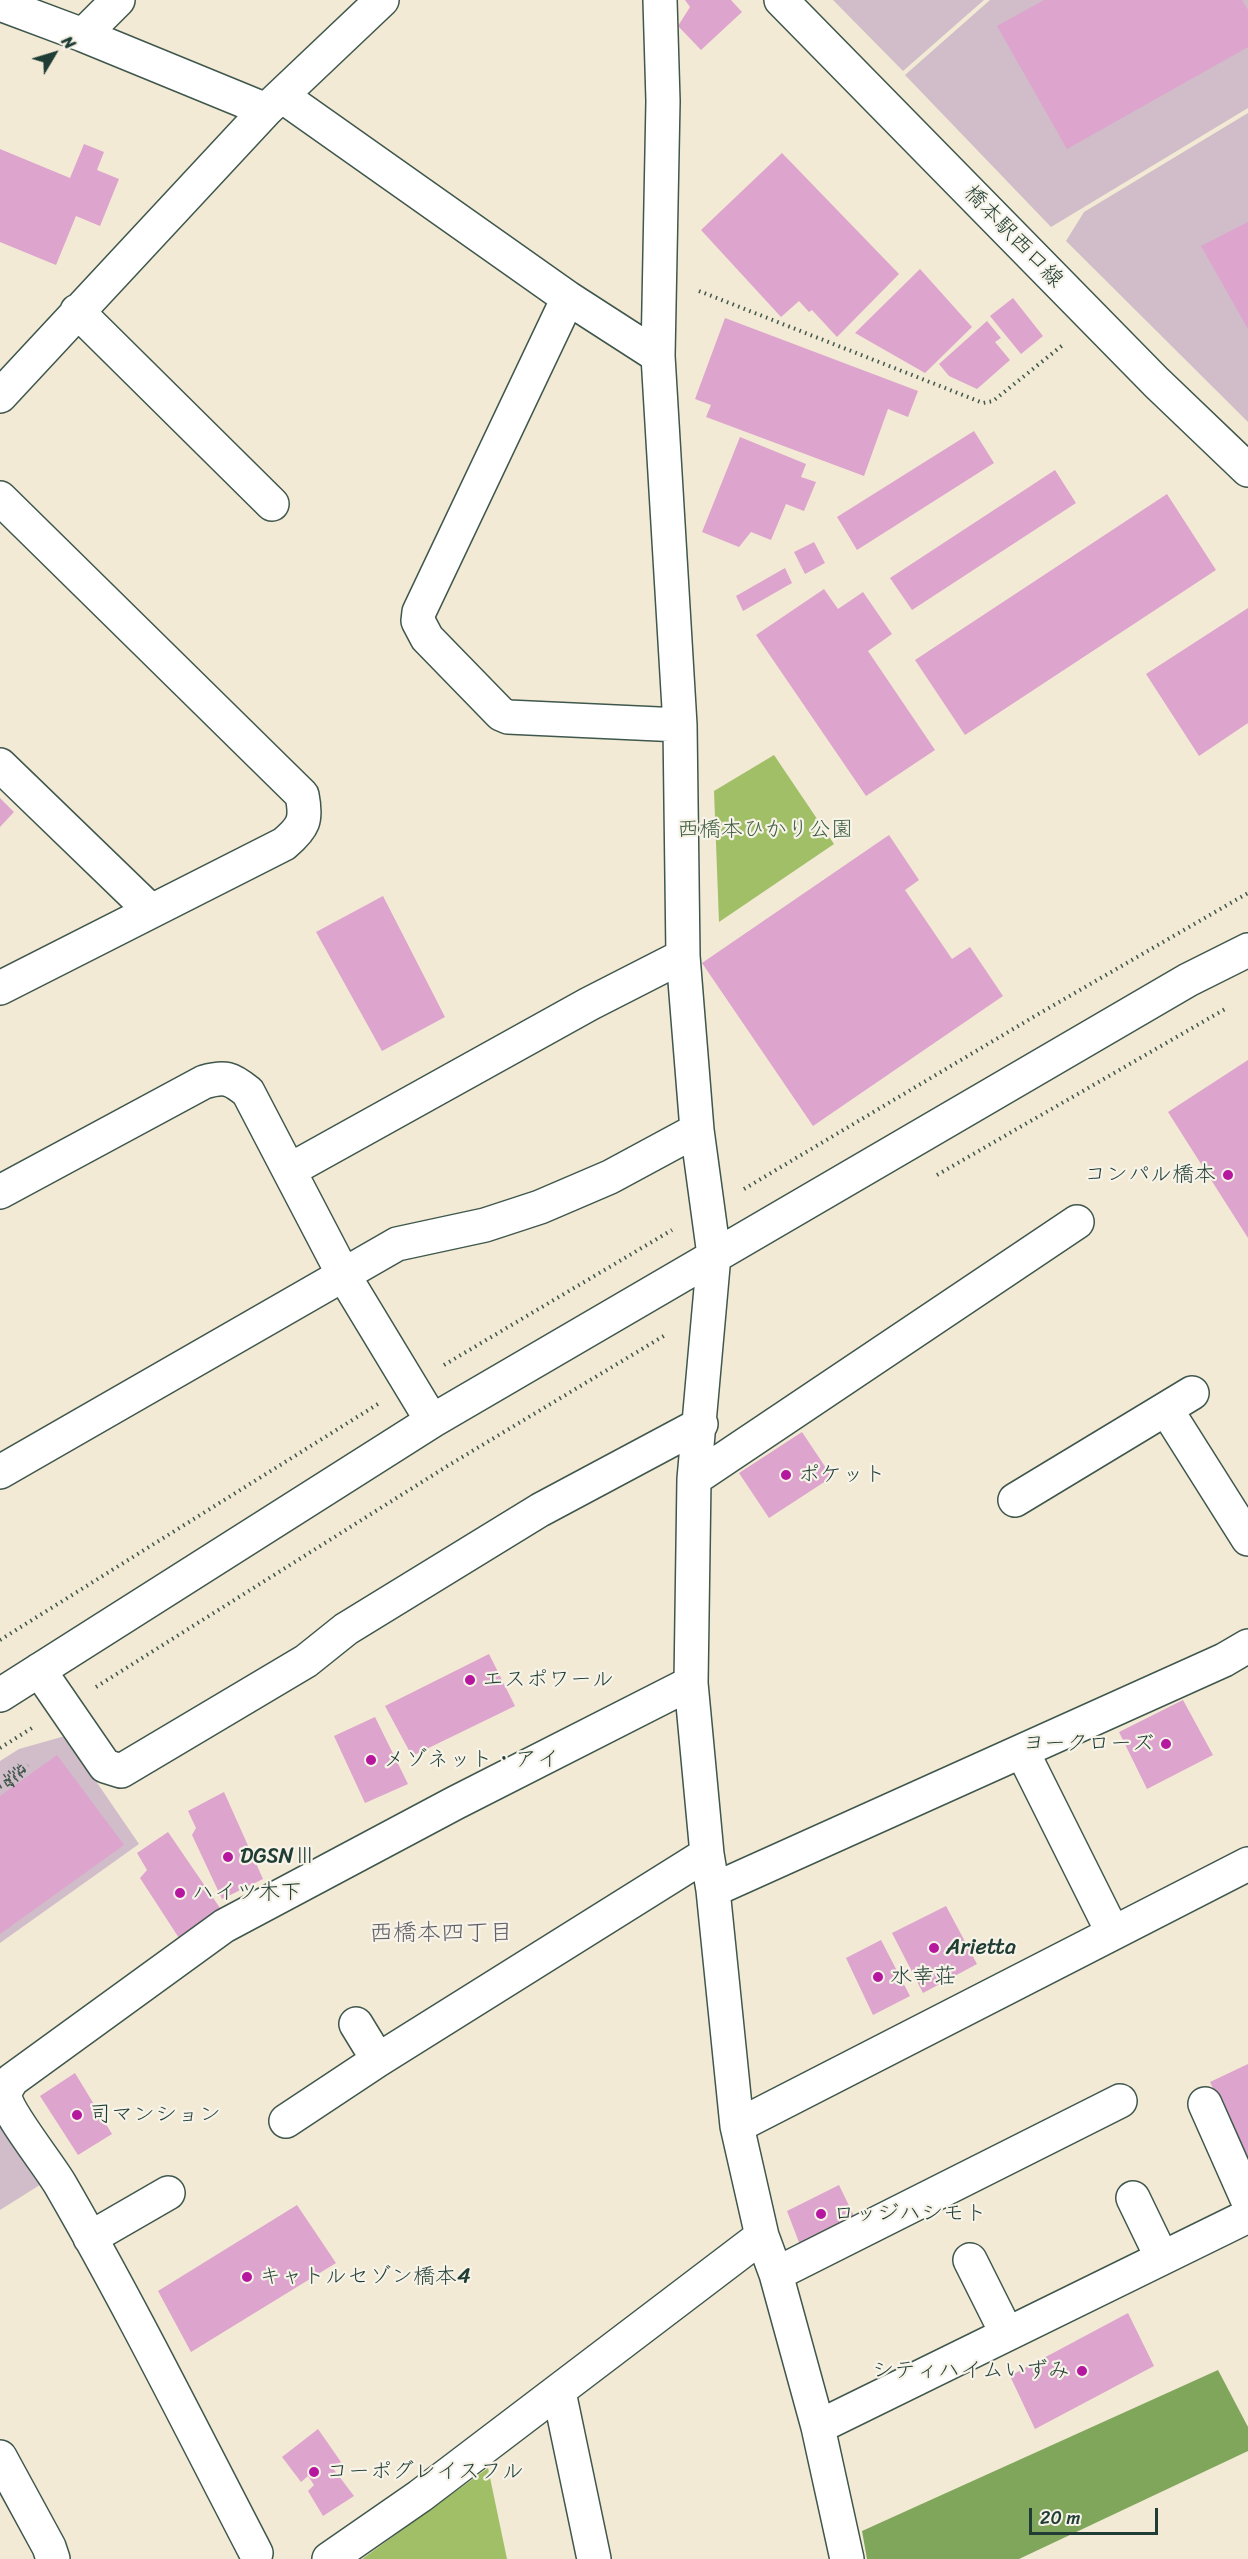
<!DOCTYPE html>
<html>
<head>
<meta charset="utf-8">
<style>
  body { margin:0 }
  #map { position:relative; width:1248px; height:2559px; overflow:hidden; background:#f2ead5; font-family:Sriracha,sans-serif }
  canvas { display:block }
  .north { position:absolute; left:24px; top:24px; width:60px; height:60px; -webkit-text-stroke:4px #f7f3e8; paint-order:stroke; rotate:52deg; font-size:16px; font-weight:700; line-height:24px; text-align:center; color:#1f3d34 }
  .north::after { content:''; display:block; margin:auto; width:21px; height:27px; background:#1f3d34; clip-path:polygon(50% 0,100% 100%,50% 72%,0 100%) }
  .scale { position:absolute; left:1029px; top:2508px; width:129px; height:27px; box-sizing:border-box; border:3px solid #1f3d34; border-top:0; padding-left:8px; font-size:18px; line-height:21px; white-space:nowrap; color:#1f3d34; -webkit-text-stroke:4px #f7f3e8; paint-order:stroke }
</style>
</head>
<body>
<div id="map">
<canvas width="1248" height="2559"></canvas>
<div class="north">N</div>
<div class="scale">20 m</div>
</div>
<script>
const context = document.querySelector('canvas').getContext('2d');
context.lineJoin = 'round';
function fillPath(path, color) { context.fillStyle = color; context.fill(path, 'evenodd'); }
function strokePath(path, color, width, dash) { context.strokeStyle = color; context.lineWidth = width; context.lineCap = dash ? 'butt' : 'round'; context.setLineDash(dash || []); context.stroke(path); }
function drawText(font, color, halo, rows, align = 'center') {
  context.font = font + ' Sriracha,"Klee One",sans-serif'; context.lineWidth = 4.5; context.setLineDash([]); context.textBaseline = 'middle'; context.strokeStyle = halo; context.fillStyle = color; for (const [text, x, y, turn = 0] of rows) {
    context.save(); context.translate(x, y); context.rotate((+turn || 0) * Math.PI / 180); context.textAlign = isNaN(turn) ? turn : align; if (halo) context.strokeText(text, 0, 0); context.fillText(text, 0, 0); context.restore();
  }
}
fillPath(new Path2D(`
  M833,0H984L903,71Z
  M990,0H1248V108L1051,227L905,75Z
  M1248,113V422L1066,241L1084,212Z
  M65,1736L139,1844L0,1943V1761L19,1749Z
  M0,2125L43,2183L0,2210Z`), '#d1bdc9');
fillPath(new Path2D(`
  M774,755L834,844L719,922L714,791Z
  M488,2468L507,2559H362Z`), '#a0bf67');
fillPath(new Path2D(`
  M1218,2370L1248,2427V2451L1019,2559H867L862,2531Z`), '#80a65c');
fillPath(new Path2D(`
  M685,0H731L742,12L701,50L678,26L690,7Z
  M1044,0H1242L1248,10V47L1067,149L997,26Z
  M84,144L104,152L97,170L119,179L100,226L76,216L56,265L0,242V149L70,178Z
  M782,153L899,274L837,337L812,310L809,312L799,301L781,317L701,230Z
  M1248,222V329L1201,246Z
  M920,269L972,327L925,373L855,333Z
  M1013,298L1043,336L1021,354L990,316Z
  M725,318L918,391L908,417L888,409L864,476L706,417L711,405L695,399Z
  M987,321L1001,338L995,342L1010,360L977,389L949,376L939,364Z
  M974,431L994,463L857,550L837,517Z
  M740,437L806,464L801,477L816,482L804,511L786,504L771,540L751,532L739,547L702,532Z
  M1055,470L1076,503L912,610L890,578Z
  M1167,494L1216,570L965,735L915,660Z
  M814,542L825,563L805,574L794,552Z
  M785,568L792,583L743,611L736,596Z
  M824,589L838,609L863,592L892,634L868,651L935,750L866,796L756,635Z
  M1248,608V723L1199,756L1146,674Z
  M0,798L14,812L0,827Z
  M889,835L919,880L905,890L952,959L970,947L1003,996L813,1126L702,963Z
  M383,896L445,1017L382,1051L316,932Z
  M1248,1060V1238L1168,1112Z
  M802,1432L832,1477L769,1518L739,1473Z
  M489,1654L515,1706L412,1756L385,1706Z
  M1183,1700L1213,1755L1147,1789L1119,1732Z
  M375,1717L408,1784L365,1803L334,1736Z
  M57,1755L124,1845L0,1934V1796Z
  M224,1792L263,1879L222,1899L192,1835L196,1828L188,1811Z
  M168,1832L220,1908L179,1938L140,1878L147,1870L137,1853Z
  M946,1906L977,1964L923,1993L892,1933Z
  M881,1940L910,1996L873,2015L846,1958Z
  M1248,2064V2163L1210,2082Z
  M75,2073L112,2134L78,2155L40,2096Z
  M839,2185L855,2218L800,2245L787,2211Z
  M297,2205L336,2263L191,2352L158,2291Z
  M1128,2313L1154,2366L1035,2429L1010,2376Z
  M318,2429L341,2462L332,2467L354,2496L323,2516L308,2491L314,2485L308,2476L301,2482L282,2457Z`), '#dda4cd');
const minor = new Path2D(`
  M660,0L663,101L658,356L680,725L683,956L697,1130L714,1255L694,1479L691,1683L707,1854L713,1890L737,2126L762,2236L776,2274L818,2427L847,2559
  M781,0L1156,382L1248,470
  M0,4L83,35L266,110
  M83,35L118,0
  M282,96L568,298L658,356
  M568,298L419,612L418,621L427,638L501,714L508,717L680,725
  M77,311L272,504
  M0,396L266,110L382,0
  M0,498L302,795C307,820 304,827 284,844L0,988
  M0,765L151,911
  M290,1170L589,1004L683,956
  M0,1192L204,1082C225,1076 231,1078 248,1092L343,1274L432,1421
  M1166,1409L1248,1539
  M0,1472L397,1244L485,1225L540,1207L610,1177L697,1130
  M694,1479L1077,1222
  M1015,1500L1192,1393
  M39,1670L105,1766L121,1771L306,1661L346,1629L540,1510L701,1424
  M0,1695L432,1421L1188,980L1248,950
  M1022,1751L1113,1933
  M713,1890L1224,1660L1248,1646
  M356,2024L378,2060L707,1854
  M1205,2104L1248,2201
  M286,2121L378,2060
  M737,2126L1248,1864
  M1133,2198L1162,2258
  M90,2238L168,2193
  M970,2260L1007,2334
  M776,2274L1120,2101
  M559,2392L594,2559
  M818,2427L1248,2216
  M0,2457L49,2547L53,2559
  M256,2553C192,2430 130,2305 60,2184C49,2165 7,2113 5,2096C5,2090 9,2085 12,2080L224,1926L455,1803L691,1683
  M329,2559L420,2496L762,2236`);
strokePath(minor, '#3f574c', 36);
strokePath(new Path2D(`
  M699,291L983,403L993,401L1064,344
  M937,1175L1227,1008
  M744,1189L1035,1016L1248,893
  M444,1365L672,1230
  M0,1640L378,1404
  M96,1687L449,1465L667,1334
  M0,1748L32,1728
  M9,1780L28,1765
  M14,1785L10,1787L3,1777L19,1765
  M0,1787L9,1782L6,1778L19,1768L24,1774L12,1784L9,1780`), '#3f574c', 4, [1.5, 4.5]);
strokePath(minor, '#fff', 33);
strokePath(new Path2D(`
  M9,1782L24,1771L19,1765`), '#3f574c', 4, [1.5, 4.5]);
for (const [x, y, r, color] of [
  [1228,1175,6,"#b5179e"],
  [786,1475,6,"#b5179e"],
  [470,1680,6,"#b5179e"],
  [1166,1744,6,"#b5179e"],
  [371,1760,6,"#b5179e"],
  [228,1857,6,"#b5179e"],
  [180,1893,6,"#b5179e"],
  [934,1948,6,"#b5179e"],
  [878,1977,6,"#b5179e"],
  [77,2115,6,"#b5179e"],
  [821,2214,6,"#b5179e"],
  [247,2277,6,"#b5179e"],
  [1082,2371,6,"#b5179e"],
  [314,2472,6,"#b5179e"]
]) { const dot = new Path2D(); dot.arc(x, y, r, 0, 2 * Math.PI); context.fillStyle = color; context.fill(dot); strokePath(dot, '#f7f3e8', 2); }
drawText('22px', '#1f3d34', '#f7f3e8', [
  ["橋本駅西口線",1013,237,46]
]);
drawText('22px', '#3f5e41', '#f7f3e8', [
  ["西橋本ひかり公園",765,830]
]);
drawText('22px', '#1f3d34', '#f7f3e8', [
  ["コンパル橋本",1216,1175,"right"],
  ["ポケット",798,1475],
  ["エスポワール",482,1680],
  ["ヨークローズ",1154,1744,"right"],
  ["メゾネット・アイ",383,1760],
  ["DGSNⅢ",240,1857],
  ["ハイツ木下",192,1893],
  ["Arietta",946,1948],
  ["水幸荘",890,1977],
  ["司マンション",89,2115],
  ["ロッジハシモト",833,2214],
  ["キャトルセゾン橋本4",259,2277],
  ["シティハイムいずみ",1070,2371,"right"],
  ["コーポグレイスフル",326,2472]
], 'left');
drawText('24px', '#62616a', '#f7f3e8', [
  ["西橋本四丁目",441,1934]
]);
</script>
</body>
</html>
